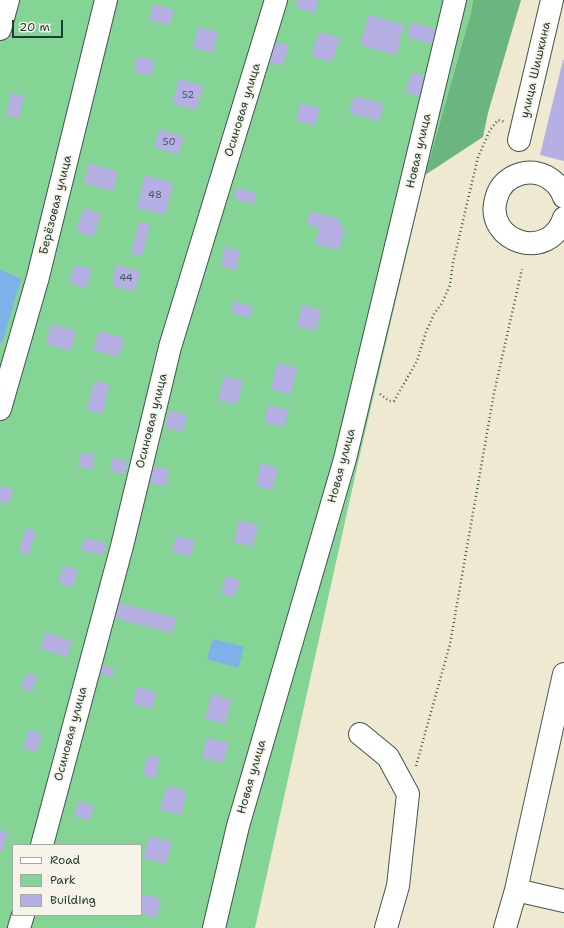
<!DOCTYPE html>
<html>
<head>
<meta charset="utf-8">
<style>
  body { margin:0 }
  #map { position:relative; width:564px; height:928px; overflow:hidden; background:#efe9d1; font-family:"Shantell Sans",sans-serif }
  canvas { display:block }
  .legend { position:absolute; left:12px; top:844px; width:130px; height:72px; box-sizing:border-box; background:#f7f3e8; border:1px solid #a1aaa0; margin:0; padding:5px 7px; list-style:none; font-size:12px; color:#1f3d34 }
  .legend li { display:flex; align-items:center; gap:8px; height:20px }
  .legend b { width:20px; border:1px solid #a1aaa0 }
  .scale { position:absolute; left:12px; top:20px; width:51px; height:18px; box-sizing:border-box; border:2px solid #1f3d34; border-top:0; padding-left:5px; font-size:12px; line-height:14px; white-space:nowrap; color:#1f3d34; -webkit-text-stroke:3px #f7f3e8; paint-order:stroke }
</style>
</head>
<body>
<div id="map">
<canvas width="564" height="928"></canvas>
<ul class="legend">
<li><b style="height:5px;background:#fff"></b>Road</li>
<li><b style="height:11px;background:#83d495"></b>Park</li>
<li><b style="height:11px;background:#b5afe3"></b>Building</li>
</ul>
<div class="scale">20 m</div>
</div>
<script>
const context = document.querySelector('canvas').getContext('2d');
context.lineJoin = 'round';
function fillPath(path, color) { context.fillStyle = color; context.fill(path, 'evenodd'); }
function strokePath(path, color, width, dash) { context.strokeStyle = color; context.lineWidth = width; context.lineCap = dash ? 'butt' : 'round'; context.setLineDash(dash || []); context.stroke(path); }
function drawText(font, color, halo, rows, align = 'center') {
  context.font = font + ' "Shantell Sans",sans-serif'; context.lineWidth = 3.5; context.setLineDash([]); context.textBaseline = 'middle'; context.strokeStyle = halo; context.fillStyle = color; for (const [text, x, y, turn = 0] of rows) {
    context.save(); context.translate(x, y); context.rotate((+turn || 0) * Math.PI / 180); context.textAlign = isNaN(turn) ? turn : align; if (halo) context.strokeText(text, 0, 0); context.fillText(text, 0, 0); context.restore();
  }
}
fillPath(new Path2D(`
  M0,0H473L471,12L425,175L358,463L255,928H0ZM13,845H141V915H13Z`), '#83d495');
fillPath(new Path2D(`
  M473,0H521L488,113L483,137L425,175L471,12Z`), '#6ab67e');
fillPath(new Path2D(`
  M0,269L21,279L2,343H0Z
  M213,639L244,647L238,668L207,659Z`), '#7eb0ea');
fillPath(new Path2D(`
  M297,0H318L315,13L295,7Z
  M153,4L174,10L170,25L149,20Z
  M369,15L404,25L396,55L360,45Z
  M411,22L436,29L432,44L407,37Z
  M198,27L218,32L213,53L193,48Z
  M319,32L340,38L332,62L311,56Z
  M275,42L289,45L283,65L270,62Z
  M137,56L155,60L151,76L134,72Z
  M563,60H564V161L540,155Z
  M413,72L427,78L419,97L405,91Z
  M179,79L203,86L196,110L172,104Z
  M11,93L24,96L19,118L6,115Z
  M354,96L384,104L379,121L349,113Z
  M300,103L320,108L315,126L296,120Z
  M160,129L184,137L178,155L154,147Z
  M89,163L118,172L113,191L84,183Z
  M145,175L173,183L165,215L137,208Z
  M237,188L257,193L254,204L234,199Z
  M84,208L101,214L93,237L76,231Z
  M310,211L340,219L339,226L345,228L339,250L315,244L319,228L307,224Z
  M139,222L150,225L142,256L131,253Z
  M225,247L240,251L236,270L221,266Z
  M74,265L92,269L86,288L69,283Z
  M116,265L140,271L135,291L112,286Z
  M234,301L253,307L250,318L231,312Z
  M302,305L321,310L316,331L297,326Z
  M51,324L76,331L70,351L46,344Z
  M99,331L124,338L119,357L93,350Z
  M277,363L297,368L290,395L271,389Z
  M224,376L243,381L237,405L218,400Z
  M94,381L109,384L103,414L87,410Z
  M268,405L289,410L284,427L264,422Z
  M169,410L187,415L183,432L165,427Z
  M80,453L95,455L93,469L78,467Z
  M112,458L128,461L125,474L110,471Z
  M261,463L278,468L272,490L256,486Z
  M151,466L169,469L166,486L148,483Z
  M0,486L13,489L9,504L0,502Z
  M239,520L258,525L253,547L234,542Z
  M26,528L36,531L29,555L19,552Z
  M176,536L195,541L190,557L172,552Z
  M84,538L106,543L104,555L81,550Z
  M63,566L78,570L73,587L58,583Z
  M226,576L240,580L235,597L221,594Z
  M119,603L177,618L172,633L115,618Z
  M46,632L72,641L67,657L40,648Z
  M98,664L114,669L112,677L96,672Z
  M27,673L37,676L32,692L21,688Z
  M137,687L156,692L152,709L133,704Z
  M212,694L232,700L225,724L205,719Z
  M29,730L42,734L36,752L23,748Z
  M207,738L229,743L223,763L202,758Z
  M148,755L160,758L155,778L143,775Z
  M167,786L187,791L181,815L160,810Z
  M78,801L94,806L90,820L74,816Z
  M0,830L8,832L2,852L0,851Z
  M149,836L172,842L166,864L143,858Z
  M142,894L161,899L156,918L141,914Z`), '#b5afe3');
const minor = new Path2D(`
  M0,29L8,0
  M519,140L552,0
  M564,197C562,192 559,186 554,182C535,164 502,173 496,199C484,242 549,263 564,218
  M0,409L38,277L106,0
  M360,734L388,757L408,794L398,886L386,928
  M42,845L122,546L170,347L276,0
  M516,890L564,901
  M19,928L23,915
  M214,928L238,826L345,459L455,0
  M505,928L516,890L564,674`);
strokePath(minor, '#3e574c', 24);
strokePath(new Path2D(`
  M380,394L389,401H394L417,361L426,332L434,314L442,303L450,285L453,263L478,157L490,130L498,120L505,122
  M416,766L450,644L494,393L522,269`), '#3e574c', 2.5, [1, 3]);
strokePath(minor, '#fff', 22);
drawText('10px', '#445a60', null, [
  ["52",188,95],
  ["50",169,142],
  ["48",155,195],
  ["44",126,278]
]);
drawText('12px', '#1f3d34', '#f7f3e8', [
  ["улица Шишкина",536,70,-77],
  ["Осиновая улица",243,110,-73],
  ["Новая улица",419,151,-77],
  ["Берёзовая улица",56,205,-76],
  ["Осиновая улица",152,421,-76],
  ["Новая улица",342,466,-75],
  ["Осиновая улица",71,734,-75],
  ["Новая улица",252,777,-74]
]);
</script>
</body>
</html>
